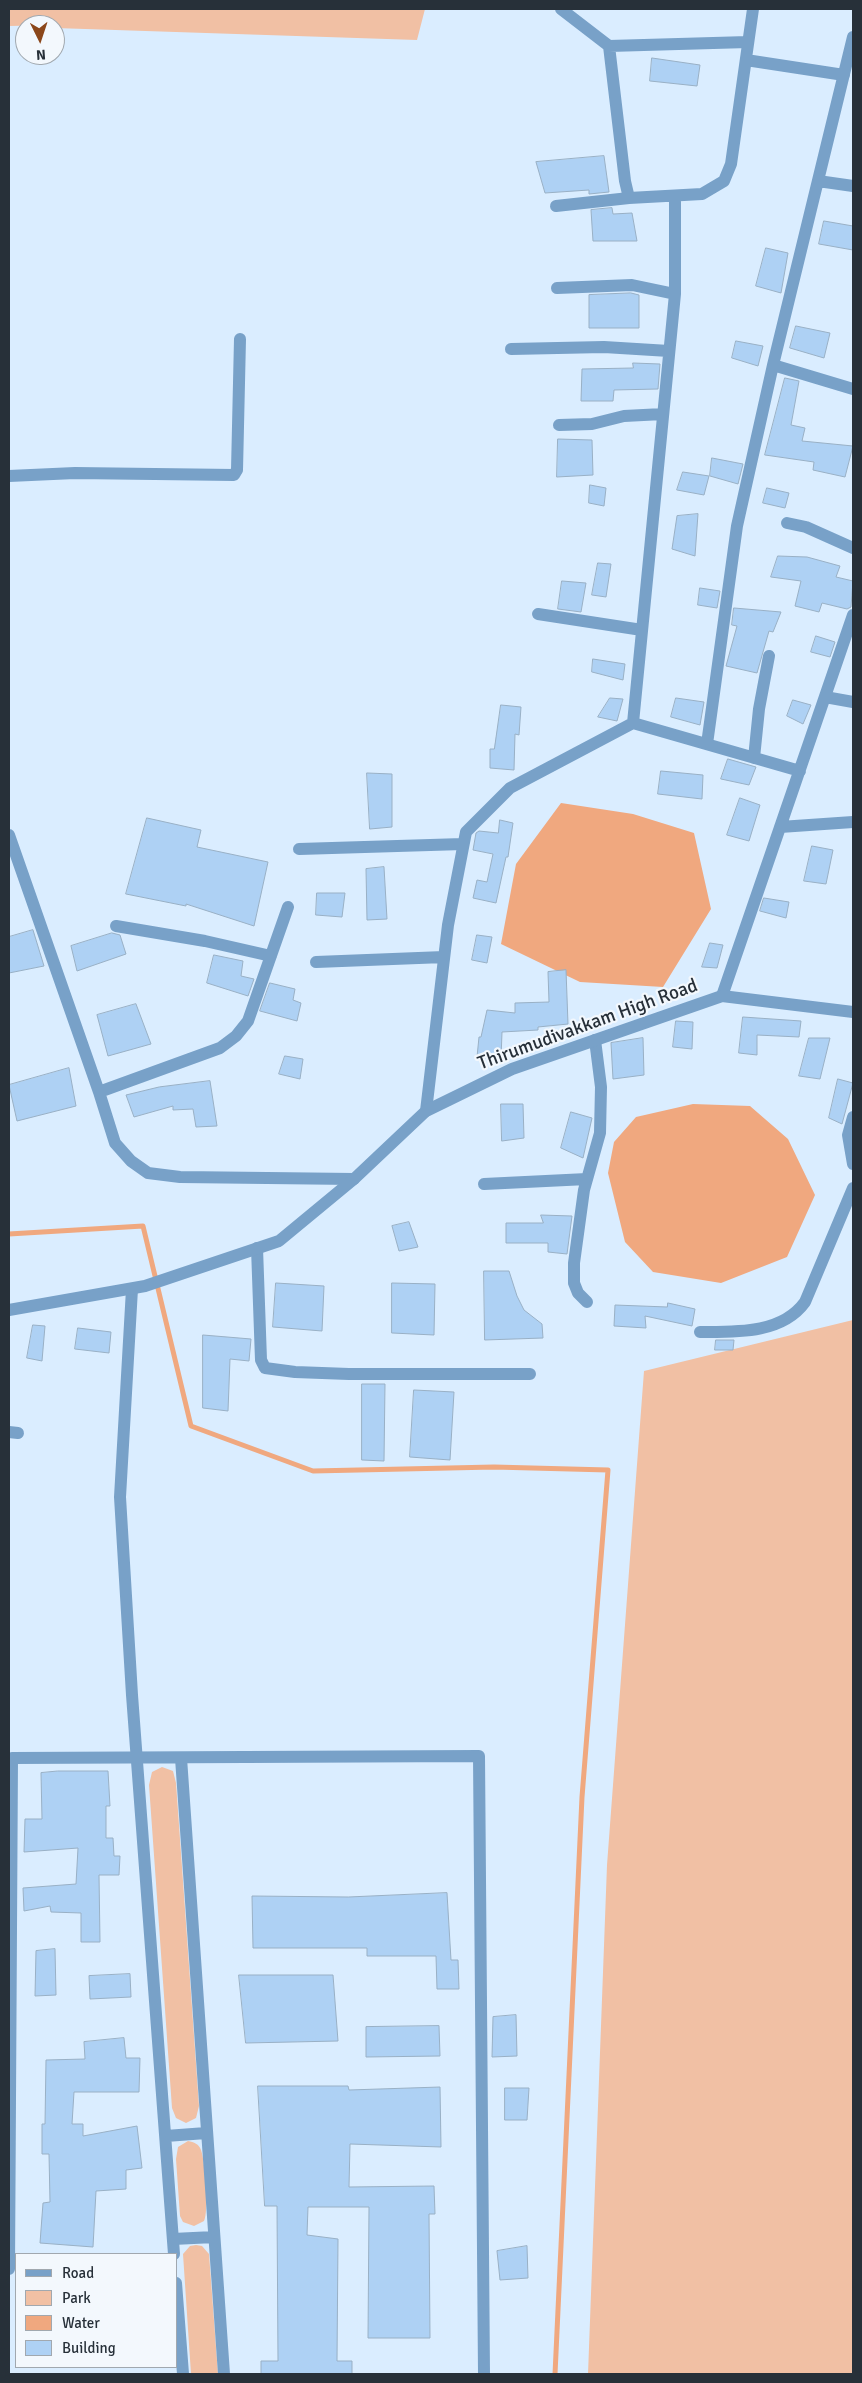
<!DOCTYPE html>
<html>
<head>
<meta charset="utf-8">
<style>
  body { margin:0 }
  #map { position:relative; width:862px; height:2383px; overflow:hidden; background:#daedff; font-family:Signika,sans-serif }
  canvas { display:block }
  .frame { position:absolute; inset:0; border:10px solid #273039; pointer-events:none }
  .legend { position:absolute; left:15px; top:2253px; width:162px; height:115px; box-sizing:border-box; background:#f3f8fd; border:1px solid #a1a8af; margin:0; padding:6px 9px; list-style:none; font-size:15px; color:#273039 }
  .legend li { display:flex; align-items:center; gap:10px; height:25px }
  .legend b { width:25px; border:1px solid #a1a8af }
  .north { position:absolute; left:15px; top:15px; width:50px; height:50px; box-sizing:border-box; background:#f3f8fd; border:1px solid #a1a8af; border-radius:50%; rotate:176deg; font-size:14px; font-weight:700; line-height:20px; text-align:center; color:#273039 }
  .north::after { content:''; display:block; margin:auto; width:18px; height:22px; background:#8b471b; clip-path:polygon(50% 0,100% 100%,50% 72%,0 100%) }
</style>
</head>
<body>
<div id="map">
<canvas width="862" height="2383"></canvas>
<div class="frame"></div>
<ul class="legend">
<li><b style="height:6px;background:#78a1c8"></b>Road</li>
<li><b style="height:14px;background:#f1c0a4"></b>Park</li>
<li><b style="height:14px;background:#f0a87f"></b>Water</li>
<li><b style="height:14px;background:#aed1f4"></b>Building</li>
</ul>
<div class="north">N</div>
</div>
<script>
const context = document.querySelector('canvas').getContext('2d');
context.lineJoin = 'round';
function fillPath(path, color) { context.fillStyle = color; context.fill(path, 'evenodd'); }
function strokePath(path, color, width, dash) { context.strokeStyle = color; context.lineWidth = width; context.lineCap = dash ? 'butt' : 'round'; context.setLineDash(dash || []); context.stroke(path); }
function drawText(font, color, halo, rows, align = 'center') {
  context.font = font + ' Signika,sans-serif'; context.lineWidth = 4.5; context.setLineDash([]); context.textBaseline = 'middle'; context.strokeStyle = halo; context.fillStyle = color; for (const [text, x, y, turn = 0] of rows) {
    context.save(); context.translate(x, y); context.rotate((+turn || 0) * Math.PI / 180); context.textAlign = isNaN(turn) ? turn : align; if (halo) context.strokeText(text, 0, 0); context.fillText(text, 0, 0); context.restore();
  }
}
fillPath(new Path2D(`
  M9,9H425L417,40L55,28V25L9,26Z
  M853,1320V2374H588L607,1865L644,1371Z
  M162,1767L173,1771L176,1783L199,2106L196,2118L186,2123L176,2118L172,2108L149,1785L152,1772Z
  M188,2141C194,2142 199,2144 201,2150C205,2161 209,2212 204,2221L194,2226L183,2222L180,2216L176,2159L178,2147Z
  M196,2245L202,2246L209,2254L218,2374H191L183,2254L190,2246Z`), '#f1c0a4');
fillPath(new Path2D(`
  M561,803L633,814L694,833L711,909L663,987L580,982L501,944L516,864Z
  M693,1104L750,1106L788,1139L815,1195L787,1257L721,1283L653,1272L625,1242L608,1173L614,1142L636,1117Z`), '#f0a87f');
strokePath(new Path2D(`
  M9,1234L143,1226L191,1426L313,1471L494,1467L608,1470L582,1797L555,2374`), '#f0a87f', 5);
const building = new Path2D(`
  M652,58L700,65L697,86L650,81Z
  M604,156L609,192L589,194V190L545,193L536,162Z
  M612,208L613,214L632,213L637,241H593L591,210Z
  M824,221L853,226V250L819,244Z
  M766,248L788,253L781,293L756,286Z
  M631,293L639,295V328H589V295Z
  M796,326L830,333L824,358L790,348Z
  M736,341L763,346L758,366L732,358Z
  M633,363L660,364L658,389L614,390L613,401H581L582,369L633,368Z
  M785,378L799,381L791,425L805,428L802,441L853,446L845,477L813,470L814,462L765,455Z
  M558,439L592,440L593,475L557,477Z
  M712,458L743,464L738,484L710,476Z
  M683,472L709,476L704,495L677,490Z
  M590,485L606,488L604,506L589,503Z
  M767,488L789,493L785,508L763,503Z
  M698,514L695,556L672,549L677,516Z
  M778,556L807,557L840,566L836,577L853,581L851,607L847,609L822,603L819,612L795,606L801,581L771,577Z
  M598,563L611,564L606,597L592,595Z
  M562,581L586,583L581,612L558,609Z
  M700,588L720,591L717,608L698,605Z
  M734,608L781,612L773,632L769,631L757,673L726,666L737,626L732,625Z
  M816,636L835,642L830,657L811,652Z
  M593,659L625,664L623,680L592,672Z
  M610,698L623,699L617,721L598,717Z
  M676,698L704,702L700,725L671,717Z
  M793,700L811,705L803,724L787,716Z
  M501,705L521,707L519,735L515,734L514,770L490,768V749H494Z
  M728,759L756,767L749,785L721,779Z
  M661,771L703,775L702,799L658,794Z
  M367,773L392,774V827L370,829Z
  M740,798L760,805L749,841L727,835Z
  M147,818L201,830L197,847L268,862L254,926L186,904V906L126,894Z
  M500,820L513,823L508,857H506L496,903L473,898L477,880L487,882L493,854L473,850L476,833L479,831L498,833Z
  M812,846L833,850L826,884L804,881Z
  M384,867L387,919L367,920L366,869Z
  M317,893H345L342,917L316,915Z
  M764,898L789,902L786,918L760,911Z
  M33,930L44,966L9,973V937Z
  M112,933L120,935L126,954L77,971L71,946Z
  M477,935L492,937L487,963L472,960Z
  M710,943L723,945L717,968L702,967Z
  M214,955L243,961L241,976L254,979L248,996L207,983Z
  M566,970L568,1024L538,1027V1030L502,1032L501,1059L477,1057L479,1037H481L487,1010L515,1013V1003L549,1002L548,972Z
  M270,983L295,989L293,1000L301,1003L297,1021L260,1011Z
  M136,1004L151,1044L108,1056L97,1015Z
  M743,1017L801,1021L799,1037L757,1035V1055L739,1053Z
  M676,1021L693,1022L692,1049L673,1047Z
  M643,1038L644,1075L613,1079L611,1043Z
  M809,1038H830L820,1079L799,1076Z
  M285,1056L303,1059L300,1079L279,1074Z
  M69,1068L76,1106L17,1121L9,1085Z
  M838,1079L853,1083L842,1124L829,1118Z
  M210,1081L217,1126L196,1127L193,1109L173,1110V1106L134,1117L126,1095L159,1087Z
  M501,1104H523L524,1138L502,1141Z
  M571,1112L592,1118L583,1158L561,1148Z
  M541,1215L572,1216L567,1254L548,1252V1243H506V1223H543Z
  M409,1222L418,1247L399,1251L392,1226Z
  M484,1271H509L517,1296L524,1310L542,1324L543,1338L485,1340Z
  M276,1283L324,1286L322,1331L273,1327Z
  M392,1283L435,1284L434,1335L392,1333Z
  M668,1303L695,1309L692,1326L645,1316L646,1328L614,1326L615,1305L667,1307Z
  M33,1325L45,1326L42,1361L27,1358Z
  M78,1328L111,1332L109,1353L75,1349Z
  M203,1335L251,1339L249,1361L230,1359L228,1411L203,1408Z
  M716,1340H734L733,1350H715Z
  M362,1384H385L384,1461L362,1460Z
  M414,1390L454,1392L450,1460L410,1457Z
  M58,1771H108L110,1806H106V1838H113L114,1856H120L119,1875H99L100,1942H81V1913L51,1912L50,1906L24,1911L23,1888L76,1884L78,1848L24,1852L25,1819H42L41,1773Z
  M447,1893L451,1960H458L459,1989H437L436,1956H367V1948H253L252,1896L348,1897Z
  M55,1949L56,1995L35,1996L36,1951Z
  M130,1974L131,1997L90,1999L89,1976Z
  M239,1975H333L338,2041L246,2043Z
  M516,2015L517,2056L492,2057L493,2017Z
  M439,2026L440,2056L366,2057V2027Z
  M124,2038L126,2058H140L139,2092H74L72,2124H83V2136L137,2126L142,2168L126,2170V2189L96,2191L93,2247L40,2243L43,2203L50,2202L49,2154H42V2124H45L46,2060L85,2059L84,2042Z
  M258,2086H348L349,2090L440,2087L441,2147L350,2144L349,2187L434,2186L435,2214H429L430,2338H368L369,2207H308L307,2235L338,2239L337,2361H352V2374H261V2361H278L277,2206H265Z
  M505,2088H529L527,2120H505Z
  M527,2246L528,2278L500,2280L497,2251Z`);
fillPath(building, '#aed1f4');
strokePath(building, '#99b0c5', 1);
strokePath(new Path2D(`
  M561,9L609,46L748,42
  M609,46L625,181L629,198
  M746,60L844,75
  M818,181L853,186
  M675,196V294L633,723L800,771
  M556,206L629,198L702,194L724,181L731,164L753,9
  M557,288L632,285L675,294
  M511,349L604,347L669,351
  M773,365L853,389
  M559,425L592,424L624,416L663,414
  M9,476L75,473L234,475L237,470L240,339
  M787,523L806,527L853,548
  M538,614L642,630
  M825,697L853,702
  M707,744L737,526L773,365L853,37
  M754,758L759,709L769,656
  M780,827L853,822
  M9,835L99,1092L115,1143L131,1161L148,1173L180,1177L354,1179
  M299,849L463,844
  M116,926L205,941L271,956
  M316,962L444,957
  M722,996L853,615
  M99,1092L220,1048L236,1036L248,1021L288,907
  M426,1111L448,925L466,832L510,788L633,723
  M853,1117L848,1135L853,1164
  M484,1184L587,1179
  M257,1248L261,1360L265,1368L295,1372L349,1374H530
  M132,1289L120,1497L132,1695L174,2254
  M587,1302L578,1293L574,1283V1263L584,1190L600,1133L601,1087L595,1040
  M700,1332C736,1332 782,1334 805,1302L853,1188
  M9,1432L18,1433
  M181,1758L224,2374
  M166,2136L206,2133
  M173,2239L214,2237
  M9,2269L12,1758L479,1756L484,2374
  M176,2283L183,2374`), '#78a1c8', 12);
strokePath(new Path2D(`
  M9,1310L145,1286L279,1241L354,1179L426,1111L512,1069L722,996L853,1012`), '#78a1c8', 12);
drawText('19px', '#273039', '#f3f8fd', [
  ["Thirumudivakkam High Road",588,1025,-20]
]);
</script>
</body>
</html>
